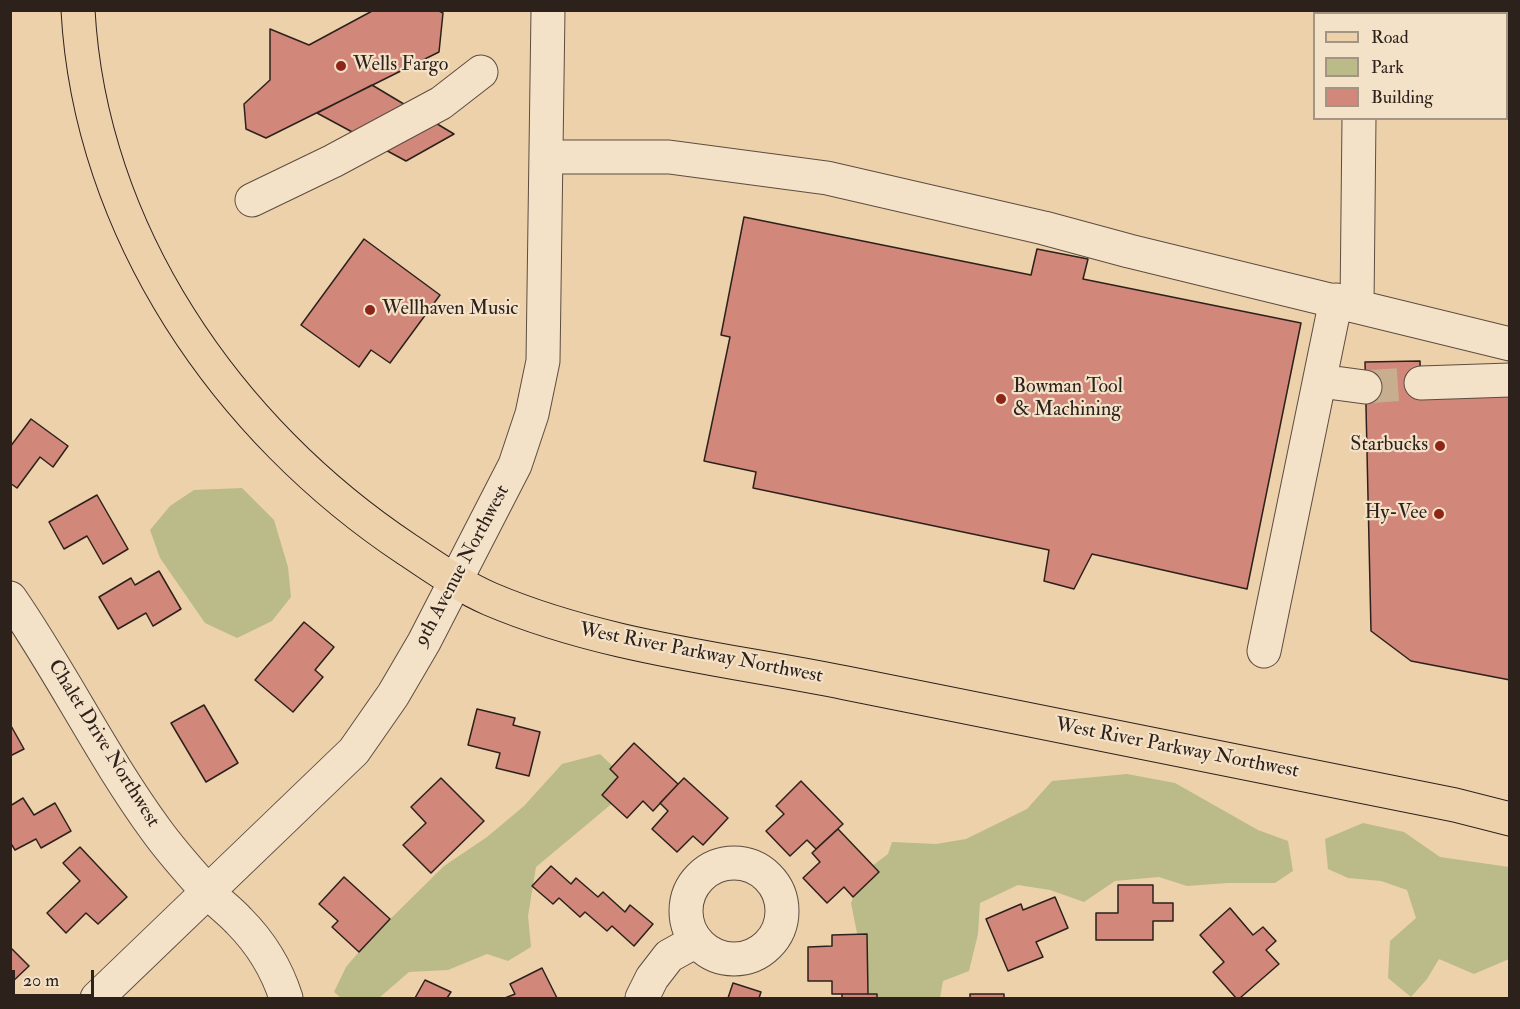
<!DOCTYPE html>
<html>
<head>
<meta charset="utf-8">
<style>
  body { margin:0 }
  #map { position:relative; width:1520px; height:1009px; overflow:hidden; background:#edd1ab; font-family:"IM FELL Double Pica",serif }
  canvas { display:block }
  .frame { position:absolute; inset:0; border:12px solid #2d211c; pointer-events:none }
  .legend { position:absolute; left:1313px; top:12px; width:195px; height:108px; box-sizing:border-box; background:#f3e1c8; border:2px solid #a49483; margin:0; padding:8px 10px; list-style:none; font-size:18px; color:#2d211c }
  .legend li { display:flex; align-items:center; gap:12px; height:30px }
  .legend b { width:30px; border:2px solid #a49483 }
  .scale { position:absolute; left:12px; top:970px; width:82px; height:27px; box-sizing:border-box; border:3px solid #2d211c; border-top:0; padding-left:8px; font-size:18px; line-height:21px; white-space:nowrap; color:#2d211c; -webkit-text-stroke:4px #f3e1c8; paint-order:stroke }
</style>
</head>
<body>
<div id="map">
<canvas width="1520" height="1009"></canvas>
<div class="frame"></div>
<ul class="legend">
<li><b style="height:8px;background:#edd1ab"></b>Road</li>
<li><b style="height:16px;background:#babb88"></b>Park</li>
<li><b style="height:16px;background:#d1877a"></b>Building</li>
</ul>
<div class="scale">20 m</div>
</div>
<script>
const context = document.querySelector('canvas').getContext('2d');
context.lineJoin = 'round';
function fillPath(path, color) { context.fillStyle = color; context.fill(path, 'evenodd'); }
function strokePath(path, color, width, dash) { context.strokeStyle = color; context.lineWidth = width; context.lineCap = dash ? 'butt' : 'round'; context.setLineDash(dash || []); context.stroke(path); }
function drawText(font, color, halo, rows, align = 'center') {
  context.font = font + ' "IM FELL Double Pica",serif'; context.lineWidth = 4.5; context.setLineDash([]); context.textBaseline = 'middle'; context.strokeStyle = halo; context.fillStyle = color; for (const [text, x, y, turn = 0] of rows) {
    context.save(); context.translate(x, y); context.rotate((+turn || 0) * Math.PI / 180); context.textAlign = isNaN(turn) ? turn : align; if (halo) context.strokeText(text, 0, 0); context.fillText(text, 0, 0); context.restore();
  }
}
fillPath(new Path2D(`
  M242,488L274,520L288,567L291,597L272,621L237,638L205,623L160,558L150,530L170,506L194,490Z
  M600,754L624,777L621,796L536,867L528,916L531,947L508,961L487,954L448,970L409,972L379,998H341L334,992L346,967L369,940L444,866L487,837L524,806L562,764Z
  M1127,774L1175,783L1258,830L1288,841L1293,871L1275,883H1228L1187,886L1159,877L1115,881L1084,902L1050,890L1018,885L980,903L978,934L969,971L943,981L940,998H870L851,903L864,872L888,854L892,842L936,844L966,839L1027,809L1052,781Z
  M1363,823L1404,832L1440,857L1509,867V959L1474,974L1439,959L1427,979L1411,997L1388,978L1390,941L1416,918L1407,890L1381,881L1348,878L1328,869L1325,839Z`), '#babb88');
const building = new Path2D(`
  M374,10H437L443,13L439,52L266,138L246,129L244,104L270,80V29L309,45Z
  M372,85L454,134L406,161L317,113Z
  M744,217L1031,275L1037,249L1088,259L1083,279L1301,323L1247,589L1092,554L1074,589L1044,581L1049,550L753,488L756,472L704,461L730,337L721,335Z
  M364,239L440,295L390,363L371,350L359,367L301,325Z
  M1420,361L1421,397L1510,395V680L1411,661L1371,631L1365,362Z
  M31,419L68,446L53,467L40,457L17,488L10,483V447Z
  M97,495L128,549L103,564L87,536L64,549L49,522Z
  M159,571L181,609L153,626L146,613L118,629L99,597L131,578L135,585Z
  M304,622L334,647L315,670L323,677L293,712L255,680Z
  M204,705L238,763L206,782L171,723Z
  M477,709L515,718L513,725L540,732L529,776L496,768L500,753L468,745Z
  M10,724L24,749L10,756Z
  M634,743L678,784L653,811L643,801L627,818L602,795L618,777L610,769Z
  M441,778L484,821L431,873L403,845L426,823L411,807Z
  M684,778L728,818L703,845L693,836L677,852L652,829L668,811L660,803Z
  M801,781L843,824L816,849L807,840L790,856L766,831L784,814L776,806Z
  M23,798L34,815L55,803L71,831L41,848L36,839L15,850L10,842V806Z
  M838,829L879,872L853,897L844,887L827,903L803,878L820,862L812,853Z
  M80,847L127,897L98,924L86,913L66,933L47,913L80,881L63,863Z
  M551,866L571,884L576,878L598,897L603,892L625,912L630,905L653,924L634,946L612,926L607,931L585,912L580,917L559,898L553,904L532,886Z
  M344,877L390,919L359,952L332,927L338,921L319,904Z
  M1118,885H1153V903H1173V921H1153V940H1096V913H1118Z
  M1055,897L1068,928L1036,942L1043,957L1008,971L986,919L1021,904L1023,910Z
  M1230,908L1253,935L1263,927L1276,941L1266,950L1279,964L1240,998H1236L1213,972L1224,962L1200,935Z
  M867,934L868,994H832V981H808V947L832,946V935Z
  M10,947L29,966L10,984Z
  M542,968L557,998H505L515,994L510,984Z
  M425,980L451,992L447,998H415Z
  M733,983L761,992L759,998H728Z
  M842,994H877V998H842Z
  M970,994H1004V998H970Z`);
fillPath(building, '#d1877a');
strokePath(building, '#2d211c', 1.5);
strokePath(new Path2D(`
  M1365,387L1421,383`), '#c7ae8e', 33, [33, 16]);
const minor = new Path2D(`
  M1360,14V10
  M547,157H669L827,178L1044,228L1129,251L1510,344
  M252,200L333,161L441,103L481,72
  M1357,305L1359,118
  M1320,381L1365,387
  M1421,383L1510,380
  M10,598C62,673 102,756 156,830C171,851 189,871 206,890C216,901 229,910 239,921C261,943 277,970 286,998
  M1264,651L1336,300
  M686 911a48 48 0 1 1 96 0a48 48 0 1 1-96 0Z
  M97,998L354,751L393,695L424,642L515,465L532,414L543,361L548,10
  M642,998L652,978L669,956L696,941`);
const major = new Path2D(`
  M78,10C90,231 227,430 408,550C434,567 460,586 490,599C603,647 727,659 846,683C1049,723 1252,763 1455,805L1510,819`);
strokePath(minor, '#5d4d40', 35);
strokePath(major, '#2d211c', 35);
strokePath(minor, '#f3e1c8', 33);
strokePath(major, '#edd1ab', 33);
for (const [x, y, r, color] of [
  [341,66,6,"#8f2418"],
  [370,310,6,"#8f2418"],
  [1001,399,6,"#8f2418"],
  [1440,446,6,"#8f2418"],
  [1439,514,6,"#8f2418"]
]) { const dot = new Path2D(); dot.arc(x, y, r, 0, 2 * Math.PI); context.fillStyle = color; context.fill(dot); strokePath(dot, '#f3e1c8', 2); }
drawText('20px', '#2d211c', '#f3e1c8', [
  ["Wells Fargo",353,66],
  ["Wellhaven Music",382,310],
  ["Bowman Tool",1013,388],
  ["& Machining",1013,411],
  ["Starbucks",1428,446,"right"],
  ["Hy-Vee",1427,514,"right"]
], 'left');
drawText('20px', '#2d211c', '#f3e1c8', [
  ["9th Avenue Northwest",463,566,-62],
  ["West River Parkway Northwest",701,654,11],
  ["Chalet Drive Northwest",103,744,58],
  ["West River Parkway Northwest",1177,749,11]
]);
</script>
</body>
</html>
